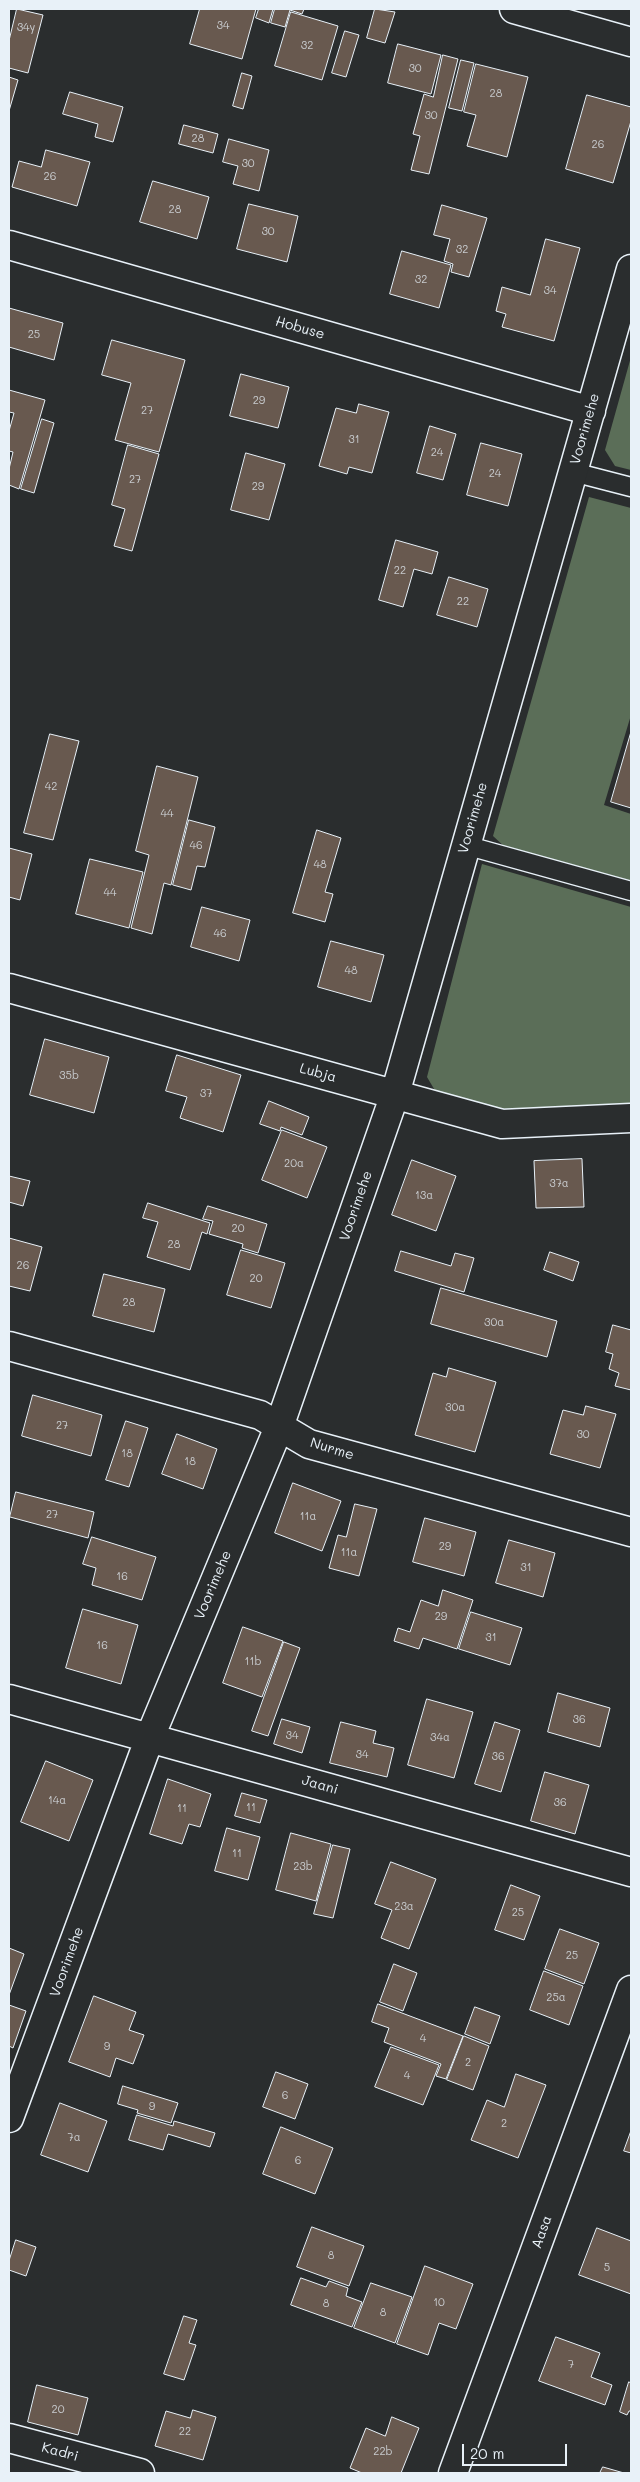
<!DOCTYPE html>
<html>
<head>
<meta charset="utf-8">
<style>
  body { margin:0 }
  #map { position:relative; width:640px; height:2482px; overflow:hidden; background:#2a2d2e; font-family:Mali,sans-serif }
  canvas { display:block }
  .frame { position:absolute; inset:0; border:10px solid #e8f1f8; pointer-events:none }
  .scale { position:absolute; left:462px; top:2444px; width:105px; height:22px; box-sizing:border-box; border:2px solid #e8f1f8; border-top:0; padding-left:6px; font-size:15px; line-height:18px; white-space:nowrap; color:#e8f1f8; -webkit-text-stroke:4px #2a2d2e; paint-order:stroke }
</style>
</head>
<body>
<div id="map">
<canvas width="640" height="2482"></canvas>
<div class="frame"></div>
<div class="scale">20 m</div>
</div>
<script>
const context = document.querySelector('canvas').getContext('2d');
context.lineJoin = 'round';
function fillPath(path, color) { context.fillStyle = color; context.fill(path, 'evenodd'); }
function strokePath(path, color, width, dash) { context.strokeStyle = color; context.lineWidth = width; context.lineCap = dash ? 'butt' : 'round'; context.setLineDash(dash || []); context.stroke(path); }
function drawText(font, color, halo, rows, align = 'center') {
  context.font = font + ' Mali,sans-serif'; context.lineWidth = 4.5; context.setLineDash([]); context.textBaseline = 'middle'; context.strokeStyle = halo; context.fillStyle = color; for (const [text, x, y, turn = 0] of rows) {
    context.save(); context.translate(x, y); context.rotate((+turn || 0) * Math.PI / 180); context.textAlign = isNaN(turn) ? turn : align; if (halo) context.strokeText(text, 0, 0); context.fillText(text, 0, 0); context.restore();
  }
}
fillPath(new Path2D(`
  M631,357V470L615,466L605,450Z
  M589,497L631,508V715L604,805L631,814V881L506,848L493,836Z
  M482,864L631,907V1105L513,1111L437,1094L427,1077Z`), '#5b6e58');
const building = new Path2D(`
  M17,9L43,15L28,73L9,68V41Z
  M200,9H256L242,59L190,44Z
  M259,9H273L269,23L256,18Z
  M275,9H304L302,14L290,10L285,27L271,23Z
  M375,9L395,12L385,43L367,38Z
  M291,12L338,26L322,80L275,66Z
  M345,31L359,35L346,77L332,73Z
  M398,44L441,55L431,94L388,83Z
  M443,55L458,59L429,174L411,170L420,136L413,134L424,94L433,97Z
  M461,60L474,63L462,111L449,108Z
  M476,64L528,77L507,157L467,146L476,115L464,112Z
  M242,73L252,76L243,109L233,106Z
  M9,77L18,80L9,111Z
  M70,92L123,107L113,142L95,137L98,124L63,114Z
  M587,95L631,107V121L613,183L566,169Z
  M184,125L218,134L213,153L179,144Z
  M229,139L269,150L259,191L233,184L238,166L223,162Z
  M46,150L90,162L77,206L12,187L19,161L41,167Z
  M153,181L209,197L197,239L140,222Z
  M249,204L298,216L287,262L237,249Z
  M442,205L487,218L469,277L451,272L453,264L444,261L450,239L434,235Z
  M546,239L580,248L554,341L502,327L506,314L496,311L502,287L530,295Z
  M402,251L451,265L439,308L390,294Z
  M9,308L63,323L54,360L9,347Z
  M112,340L185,360L159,452L115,440L131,383L102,375Z
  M241,374L289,387L278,428L230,416Z
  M9,390L45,400L19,489L9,485V469L13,452L9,451V431L14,413L9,412Z
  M359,404L389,412L372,473L349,467L347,474L319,466L336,408L356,413Z
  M42,419L54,423L34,493L21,489Z
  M430,426L456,434L443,480L417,473Z
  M481,443L522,454L508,506L467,495Z
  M128,445L159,454L132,551L114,546L125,509L112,505Z
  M246,453L285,464L269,520L231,510Z
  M396,540L438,552L432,574L414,569L403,607L379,600Z
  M449,577L488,589L477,627L437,615Z
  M631,732V808L611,802Z
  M50,734L79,741L53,840L24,833Z
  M157,766L198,777L171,885L164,883L152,934L131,928L149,855L136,851Z
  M189,820L215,827L205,867L197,866L191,890L173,885Z
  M317,830L341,838L325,892L333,894L325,922L293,913Z
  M9,848L32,854L20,900L9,897Z
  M90,859L143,872L129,928L76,914Z
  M202,907L250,920L239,961L191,947Z
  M331,941L384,955L371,1002L318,987Z
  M45,1039L109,1057L94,1113L30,1095Z
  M177,1055L241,1075L223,1132L180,1118L187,1097L166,1091Z
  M269,1101L309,1117L302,1135L281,1127L280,1131L260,1124Z
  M282,1130L327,1147L307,1198L262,1180Z
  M582,1159L584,1207L536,1208L534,1161Z
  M412,1160L456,1176L436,1231L392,1215Z
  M9,1176L30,1181L23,1206L9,1202Z
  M148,1203L210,1223L207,1234L202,1232L190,1270L147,1257L158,1222L143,1218Z
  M208,1206L267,1224L258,1253L242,1248L243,1244L209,1234L213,1221L203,1219Z
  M9,1238L42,1247L30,1291L9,1286Z
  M241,1250L285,1263L271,1308L227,1295Z
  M401,1251L451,1266L455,1253L474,1258L464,1292L395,1271Z
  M550,1252L579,1262L573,1281L544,1270Z
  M104,1274L165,1289L154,1332L93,1316Z
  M441,1288L557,1321L547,1357L431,1324Z
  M613,1325L631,1330V1390L615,1386L619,1373L609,1369L613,1354L606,1352Z
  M449,1368L496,1382L475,1452L415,1435L433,1373L446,1377Z
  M33,1395L102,1415L91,1456L22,1436Z
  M586,1406L616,1414L600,1468L550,1454L563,1410L583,1415Z
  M126,1421L148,1428L129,1487L106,1480Z
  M177,1434L217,1449L203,1489L162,1474Z
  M293,1483L341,1501L322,1551L275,1533Z
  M16,1492L94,1512L88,1538L10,1517Z
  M355,1504L377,1509L359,1576L329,1568L338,1535L346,1537Z
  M425,1518L476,1532L464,1576L413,1562Z
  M92,1537L156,1557L142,1600L92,1585L96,1568L83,1564Z
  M509,1540L555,1553L543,1597L496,1583Z
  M443,1590L473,1600L457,1649L423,1638L419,1649L394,1641L398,1628L410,1632L421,1600L438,1606Z
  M83,1609L138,1625L121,1684L66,1668Z
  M471,1612L522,1628L510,1665L459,1649Z
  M243,1627L283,1641L262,1697L223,1683Z
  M284,1642L300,1648L268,1736L252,1731Z
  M558,1693L610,1708L600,1747L548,1732Z
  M427,1699L473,1712L454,1778L408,1765Z
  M282,1719L310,1727L302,1753L274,1744Z
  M341,1722L376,1731L373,1743L394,1748L387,1777L330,1763Z
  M495,1722L520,1730L501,1792L475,1784Z
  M46,1761L93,1780L69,1841L21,1822Z
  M545,1772L589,1785L575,1834L531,1821Z
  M168,1779L211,1794L200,1827L189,1824L182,1844L150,1834Z
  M242,1793L267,1800L260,1823L235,1816Z
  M227,1828L260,1837L248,1880L215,1871Z
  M291,1833L331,1844L316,1901L276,1890Z
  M333,1845L350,1849L333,1918L314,1914Z
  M391,1862L436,1879L409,1949L381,1938L392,1910L375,1904Z
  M511,1885L540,1896L524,1940L495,1930Z
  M560,1929L599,1943L584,1984L545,1969Z
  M9,1948L24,1954L9,1995Z
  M394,1964L417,1973L403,2011L380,2002Z
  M544,1971L583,1986L569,2025L530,2010Z
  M94,1996L136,2012L129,2030L144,2035L133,2064L116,2058L110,2077L69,2062Z
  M378,2004L463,2036L446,2079L436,2076L441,2064L384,2042L389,2028L372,2022Z
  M9,2005L26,2011L13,2048L9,2046Z
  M475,2007L500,2016L490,2044L465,2034Z
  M464,2036L489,2046L473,2090L447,2080Z
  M391,2047L439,2065L423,2105L375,2087Z
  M276,2072L308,2084L295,2119L263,2107Z
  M516,2074L546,2085L518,2158L471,2140L487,2100L504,2107Z
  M123,2086L178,2103L171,2123L137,2113L138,2110L118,2104Z
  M60,2103L107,2121L88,2172L41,2155Z
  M137,2115L173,2126L174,2121L215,2133L210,2147L168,2134L163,2150L129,2140Z
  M281,2127L333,2148L315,2194L263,2174Z
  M631,2131V2153L624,2151Z
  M312,2227L364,2246L349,2286L297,2267Z
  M597,2228L631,2241V2294L579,2275Z
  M16,2240L36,2247L26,2276L9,2270V2261Z
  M425,2266L473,2284L456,2329L439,2323L428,2355L397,2344Z
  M301,2278L326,2287L329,2281L348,2288L346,2296L362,2302L352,2327L291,2305Z
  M371,2283L412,2297L395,2343L354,2328Z
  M184,2316L197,2320L189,2343L196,2345L184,2380L164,2374Z
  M556,2337L600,2353L591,2377L612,2385L605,2405L539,2381Z
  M629,2382L631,2383V2411H629L627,2415L620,2412Z
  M37,2385L88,2398L78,2435L28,2422Z
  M193,2410L216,2417L203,2460L155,2446L166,2411L190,2418Z
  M392,2417L419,2428L401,2473H362L350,2468L366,2428L385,2436Z
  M603,2467L624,2473H600Z`);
fillPath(building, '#68594f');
strokePath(building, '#e8f1f8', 1);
const service = new Path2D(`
  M573,472L631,487
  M465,845L631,891`);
const minor = new Path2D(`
  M514,9L631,42
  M9,245L591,411
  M9,988L502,1124L631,1118
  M9,1346L260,1415L309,1444L631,1532
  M9,1699L631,1872
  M9,2118L150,1737L279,1427L395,1094L631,269
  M9,2438L140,2473
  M453,2473L631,1990`);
strokePath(service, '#e8f1f8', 21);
strokePath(minor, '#e8f1f8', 31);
strokePath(service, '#2a2d2e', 18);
strokePath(minor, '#2a2d2e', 28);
drawText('11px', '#c8cbce', null, [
  ["34",223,26],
  ["34y",26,28],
  ["32",307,46],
  ["30",415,69],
  ["28",496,94],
  ["30",431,116],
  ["28",198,139],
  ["26",598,145],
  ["30",248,164],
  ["26",50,177],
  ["28",175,210],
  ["30",268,232],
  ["32",462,250],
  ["32",421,280],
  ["34",550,291],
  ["25",34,335],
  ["29",259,401],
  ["27",147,411],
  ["31",354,440],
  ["24",437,453],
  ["24",495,474],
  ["27",135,480],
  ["29",258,487],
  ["22",400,571],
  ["22",463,602],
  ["42",51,787],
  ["44",167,814],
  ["46",196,846],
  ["48",320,865],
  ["44",110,893],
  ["46",220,934],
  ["48",351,971],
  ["35b",69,1076],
  ["37",206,1094],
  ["20a",294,1164],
  ["37a",559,1184],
  ["13a",424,1196],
  ["20",238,1229],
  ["28",174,1245],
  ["26",23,1266],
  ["20",256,1279],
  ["28",129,1303],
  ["30a",494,1323],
  ["30a",455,1408],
  ["27",62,1426],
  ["30",583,1435],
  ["18",127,1454],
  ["18",190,1462],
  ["27",52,1515],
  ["11a",308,1517],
  ["29",445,1547],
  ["11a",349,1553],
  ["31",526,1568],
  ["16",122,1577],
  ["29",441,1617],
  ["31",491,1638],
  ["16",102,1646],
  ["11b",253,1662],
  ["36",579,1720],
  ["34",292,1736],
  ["34a",440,1738],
  ["34",362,1755],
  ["36",498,1757],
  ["14a",57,1801],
  ["36",560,1803],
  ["11",251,1808],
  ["11",182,1809],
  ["11",237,1854],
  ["23b",303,1867],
  ["23a",404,1907],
  ["25",518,1913],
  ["25",572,1956],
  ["25a",556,1998],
  ["4",423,2039],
  ["9",107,2047],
  ["2",468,2063],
  ["4",407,2076],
  ["6",285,2096],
  ["9",152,2107],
  ["2",504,2124],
  ["7a",74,2138],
  ["6",298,2161],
  ["8",331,2256],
  ["5",607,2268],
  ["10",439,2303],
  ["8",326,2304],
  ["8",383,2313],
  ["7",571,2365],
  ["20",58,2410],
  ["22",185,2432],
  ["22b",383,2452]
]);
drawText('14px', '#e8f1f8', '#2a2d2e', [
  ["Hobuse",300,328,16],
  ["Voorimehe",585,429,-74],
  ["Voorimehe",473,818,-74],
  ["Lubja",318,1073,15],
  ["Voorimehe",356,1206,-71],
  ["Nurme",332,1449,17],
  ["Voorimehe",213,1585,-67],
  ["Jaani",320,1785,16],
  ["Voorimehe",67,1962,-70],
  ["Aasa",542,2232,-70],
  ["Kadri",60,2452,15]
]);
</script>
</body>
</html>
